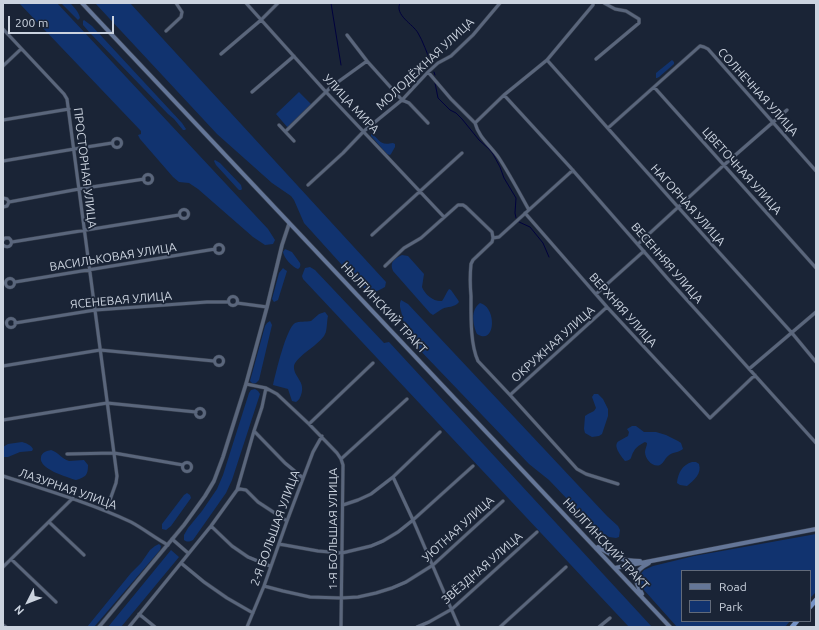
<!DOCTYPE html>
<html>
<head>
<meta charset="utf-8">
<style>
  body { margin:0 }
  #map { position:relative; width:819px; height:630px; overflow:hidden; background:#1a2436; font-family:Ubuntu,sans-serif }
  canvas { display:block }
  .frame { position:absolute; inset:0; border:4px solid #cbd3df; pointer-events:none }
  .legend { position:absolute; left:681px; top:570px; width:130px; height:52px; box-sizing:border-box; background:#1a2436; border:1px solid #616a7a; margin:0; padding:5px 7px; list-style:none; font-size:12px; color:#cbd3df }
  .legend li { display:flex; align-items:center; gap:8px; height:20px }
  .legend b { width:20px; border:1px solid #616a7a }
  .north { position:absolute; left:8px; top:582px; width:40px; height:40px; -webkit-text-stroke:3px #1a2436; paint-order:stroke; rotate:228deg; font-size:11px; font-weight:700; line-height:16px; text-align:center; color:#cbd3df }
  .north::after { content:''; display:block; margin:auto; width:14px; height:18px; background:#cbd3df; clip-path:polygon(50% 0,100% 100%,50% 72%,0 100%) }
  .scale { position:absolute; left:8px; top:16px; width:106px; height:18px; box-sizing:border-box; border:2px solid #cbd3df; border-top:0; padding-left:5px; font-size:12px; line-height:14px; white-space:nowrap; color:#cbd3df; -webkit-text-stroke:3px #1a2436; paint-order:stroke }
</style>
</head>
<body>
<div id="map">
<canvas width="819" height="630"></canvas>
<div class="frame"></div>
<ul class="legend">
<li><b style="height:5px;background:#647698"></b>Road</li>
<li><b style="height:11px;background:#11336f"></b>Park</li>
</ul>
<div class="north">N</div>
<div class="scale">200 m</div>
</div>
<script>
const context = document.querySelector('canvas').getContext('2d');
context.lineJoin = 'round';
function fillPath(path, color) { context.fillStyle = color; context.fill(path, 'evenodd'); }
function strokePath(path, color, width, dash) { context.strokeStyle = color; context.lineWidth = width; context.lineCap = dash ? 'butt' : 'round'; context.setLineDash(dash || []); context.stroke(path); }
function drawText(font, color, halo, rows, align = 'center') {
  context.font = font + ' Ubuntu,sans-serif'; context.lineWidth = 3.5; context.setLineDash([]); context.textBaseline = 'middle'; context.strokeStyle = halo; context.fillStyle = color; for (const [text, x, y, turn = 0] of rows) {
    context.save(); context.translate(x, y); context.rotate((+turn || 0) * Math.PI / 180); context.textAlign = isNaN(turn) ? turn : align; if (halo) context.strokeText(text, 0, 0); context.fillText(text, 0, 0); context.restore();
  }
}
fillPath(new Path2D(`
  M19,3H57L268,229L275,240L273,244L265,245L253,237L198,189L189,183L179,182L173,177L140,139L138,135L141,134V131Z
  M61,3H70C74,7 79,12 80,18L78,20Z
  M95,3H130L386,282L385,287C373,294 371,293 360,285L304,223L294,200L291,196L272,183L217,134Z
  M84,20L92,26L182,123L186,129L185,130H183L174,119L168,114L90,33L83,25V21Z
  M672,60L674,62V64L659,77L657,78H656V73Z
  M299,92L312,105L288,128L276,114Z
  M371,134C381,139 378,146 393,143L395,144V147L391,154L390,155L387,154L371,136Z
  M215,160L220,163L241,185L242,189L241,190H239L237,188L216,165L214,161Z
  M285,249L292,252L300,263C301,265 300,268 298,269C292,267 284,258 283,252Z
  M402,255L408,256L424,274L422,287C425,295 434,302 442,301C445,297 446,293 449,289L451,290L458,300L459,302C454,308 448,306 442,309C439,311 436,313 433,315L430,313L393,271C389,262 395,258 402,255Z
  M310,267L315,270L384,343L389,342L652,627H629L303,279L302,276L305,268Z
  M283,268L284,269L287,271L278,300L274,302L272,299L279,273Z
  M401,300L408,304L607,516L618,526L620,530L619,537L616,538L609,537L602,533L590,523L549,480L529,464L414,344L406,331L400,307V303Z
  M480,303C497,307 496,346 477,334C473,325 470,310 480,303Z
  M325,312L328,316C327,319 327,332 325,334C321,344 296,356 294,366C293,377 306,381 301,395C300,398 299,400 296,402L292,401L288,389L273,385C276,372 286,329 295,323C299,321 306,322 311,321L319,314Z
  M270,321L272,325L259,380L256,383L253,384L250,381L265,326L267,323Z
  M255,389L258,391L260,394L232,480L226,493L193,540C189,542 187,542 184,540V535L188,528L202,511L217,489L223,475L249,393L251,390Z
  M594,394H598L603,399L608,409V416L602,434L599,436L592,437L585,433L584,429L585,416L588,414L594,411L596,408L592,397Z
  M632,426H636L644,432H656L666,435L678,441L681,443L683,449C678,453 672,452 668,456C665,458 664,463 660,465C653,468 645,459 645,452C645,449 647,446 647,443L645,442C641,444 636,447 634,451C630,457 633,460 625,461C621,456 612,445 619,441C622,439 625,438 628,436L629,432L627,429Z
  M22,442C26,443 31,445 33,449L32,451L20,452L8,457H3V447L8,444Z
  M51,450C58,452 62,459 69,461C74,461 79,460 84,460L88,465C88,475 86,477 76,480C67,477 38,469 41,457C42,452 47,451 51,450Z
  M692,462H696L699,464C702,474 694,480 687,486L680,485L677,483C678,473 682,465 692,462Z
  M187,493L190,495L191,498L171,526L166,530L162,529V524L184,495Z
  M816,534V592L810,598V571H682V621H790L785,627H677L644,590L639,580V576L644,570L653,566L694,556Z
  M159,544L161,546L160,550L94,627H87L131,573L141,563L150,550L155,546Z
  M171,550L179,557L121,627H108Z`), '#11336f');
strokePath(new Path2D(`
  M331,3L341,65
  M400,3C394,15 413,24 418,33C423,41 427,54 431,62
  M434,72L435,75
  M435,83L438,98L450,110L456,113L462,119L479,140L489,149L493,154L500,167L504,178L516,198L515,213L516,218
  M519,222L530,227L543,243L549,257`), '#00023e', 1);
const minor = new Path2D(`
  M246,3L326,92L444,217
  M3,29L64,94L67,99L117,476L116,483L106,511
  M166,31L181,17L182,12L176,3
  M347,35L367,61L402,100L409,103L428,123
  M221,54L261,20L278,3
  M596,59L639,23V19L626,11L615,9L604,3
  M547,60L678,207L792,333L816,362
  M3,66L21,49
  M428,72L451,99L475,123C479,138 491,146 499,158C510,175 519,192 529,210
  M654,87L816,268
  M252,92L294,56
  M504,95L570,167L668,279L816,443
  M3,120L69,109
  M475,123L504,95L547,60L593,5V3
  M279,125L294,141
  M608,128L700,46L704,47L708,49L816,171
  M286,131L331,87L367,61
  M112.5 143a4.5 4.5 0 1 1 9 0a4.5 4.5 0 1 1-9 0Z
  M3,161L74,149L112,143
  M143.5 179a4.5 4.5 0 1 1 9 0a4.5 4.5 0 1 1-9 0Z
  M308,185L343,153L364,131L402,100L428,72L438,63L451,56L473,35L500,3
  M3,198L7,199L9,202L7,206L3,207
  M9,202L79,189L144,179
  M179.5 214a4.5 4.5 0 1 1 9 0a4.5 4.5 0 1 1-9 0Z
  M525,213L607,307L710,418L755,375
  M372,235L462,153
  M493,238L499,237L573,170
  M3,240L5,238H9C15,243 9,250 3,245
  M12,242L179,215
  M638,244L724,165L787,110
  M214.5 249a4.5 4.5 0 1 1 9 0a4.5 4.5 0 1 1-9 0Z
  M385,266L404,248L421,238L458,205H463L466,207L492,232L493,238L492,242L473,260L471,264C470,274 470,285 471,296C471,315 470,344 478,361L510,395
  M5.5 283a4.5 4.5 0 1 1 9 0a4.5 4.5 0 1 1-9 0Z
  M15,282L215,249
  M596,294L644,251
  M228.5 301a4.5 4.5 0 1 1 9 0a4.5 4.5 0 1 1-9 0Z
  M237,303L267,307
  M607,307L510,395L577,469L586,474L618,484
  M6.5 323a4.5 4.5 0 1 1 9 0a4.5 4.5 0 1 1-9 0Z
  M15,323L95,310L207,302H228
  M214.5 361a4.5 4.5 0 1 1 9 0a4.5 4.5 0 1 1-9 0Z
  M3,366L100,350L214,361
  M749,369L816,312
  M246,384L266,388L277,394L309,424L337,453L341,459L343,465L341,627
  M195.5 413a4.5 4.5 0 1 1 9 0a4.5 4.5 0 1 1-9 0Z
  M3,420L107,403L196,412
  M309,424L373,363
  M254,431L285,463L303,478
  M67,454L114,453L183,465
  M341,459L407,399
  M182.5 467a4.5 4.5 0 1 1 9 0a4.5 4.5 0 1 1-9 0Z
  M3,476C46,490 90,503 131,522C144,529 155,538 168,545
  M393,477L413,520L459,627
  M237,490L240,489L246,490L258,502L287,521
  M343,505L358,500L371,494L393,477L440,432
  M49,522L84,555
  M211,526L232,546L248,557L270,566
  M172,539L188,553
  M279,544L318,551L342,553L371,546L383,541L398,532L413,520L473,466
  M11,559L56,602
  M181,563L204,582L227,598L253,613
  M3,567L73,498
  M264,586L283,591L310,597L341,598L358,597L376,593L392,588L406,582L433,565L503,501
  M139,614L155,627
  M3,625L6,627
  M129,627L211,526L237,490L254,431L262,407L266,388
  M247,627L264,586L287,521L313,452L322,436
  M417,627L429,622L452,609L537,532
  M500,627L566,567
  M599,627L610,618`);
const tertiary = new Path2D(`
  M99,627L184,525L205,496L214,481L223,457L246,384L267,307L282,245L289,224`);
const secondary = new Path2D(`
  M82,3L670,627
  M598,547C615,557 619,561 640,561
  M615,568L816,529
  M642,594C633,578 632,572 649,563`);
const trunk = new Path2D(`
  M810,607L816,600
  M792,627L797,621`);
strokePath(minor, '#38404f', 4);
strokePath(tertiary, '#38404f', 4.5);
strokePath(secondary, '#38404f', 5);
strokePath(trunk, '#38404f', 5.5);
strokePath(minor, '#5a667c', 3);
strokePath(tertiary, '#5a667c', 3.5);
strokePath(secondary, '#647698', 4);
strokePath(trunk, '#7492c6', 4.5);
drawText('12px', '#cbd3df', '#1a2436', [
  ["МОЛОДЁЖНАЯ УЛИЦА",425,64,-43],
  ["СОЛНЕЧНАЯ УЛИЦА",758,92,48],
  ["УЛИЦА МИРА",351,104,47],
  ["ПРОСТОРНАЯ УЛИЦА",85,168,83],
  ["ЦВЕТОЧНАЯ УЛИЦА",742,171,48],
  ["НАГОРНАЯ УЛИЦА",688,205,48],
  ["ВАСИЛЬКОВАЯ УЛИЦА",113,257,-9],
  ["ВЕСЕННЯЯ УЛИЦА",667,263,49],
  ["ЯСЕНЕВАЯ УЛИЦА",121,300,-5],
  ["НЫЛГИНСКИЙ ТРАКТ",384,308,47],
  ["ВЕРХНЯЯ УЛИЦА",623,310,48],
  ["ОКРУЖНАЯ УЛИЦА",553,344,-42],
  ["ЛАЗУРНАЯ УЛИЦА",68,489,19],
  ["2-Я БОЛЬШАЯ УЛИЦА",275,528,-70],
  ["1-Я БОЛЬШАЯ УЛИЦА",333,529,-90],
  ["УЮТНАЯ УЛИЦА",458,529,-42],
  ["НЫЛГИНСКИЙ ТРАКТ",606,544,47],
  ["ЗВЁЗДНАЯ УЛИЦА",482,568,-41]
]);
</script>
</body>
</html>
